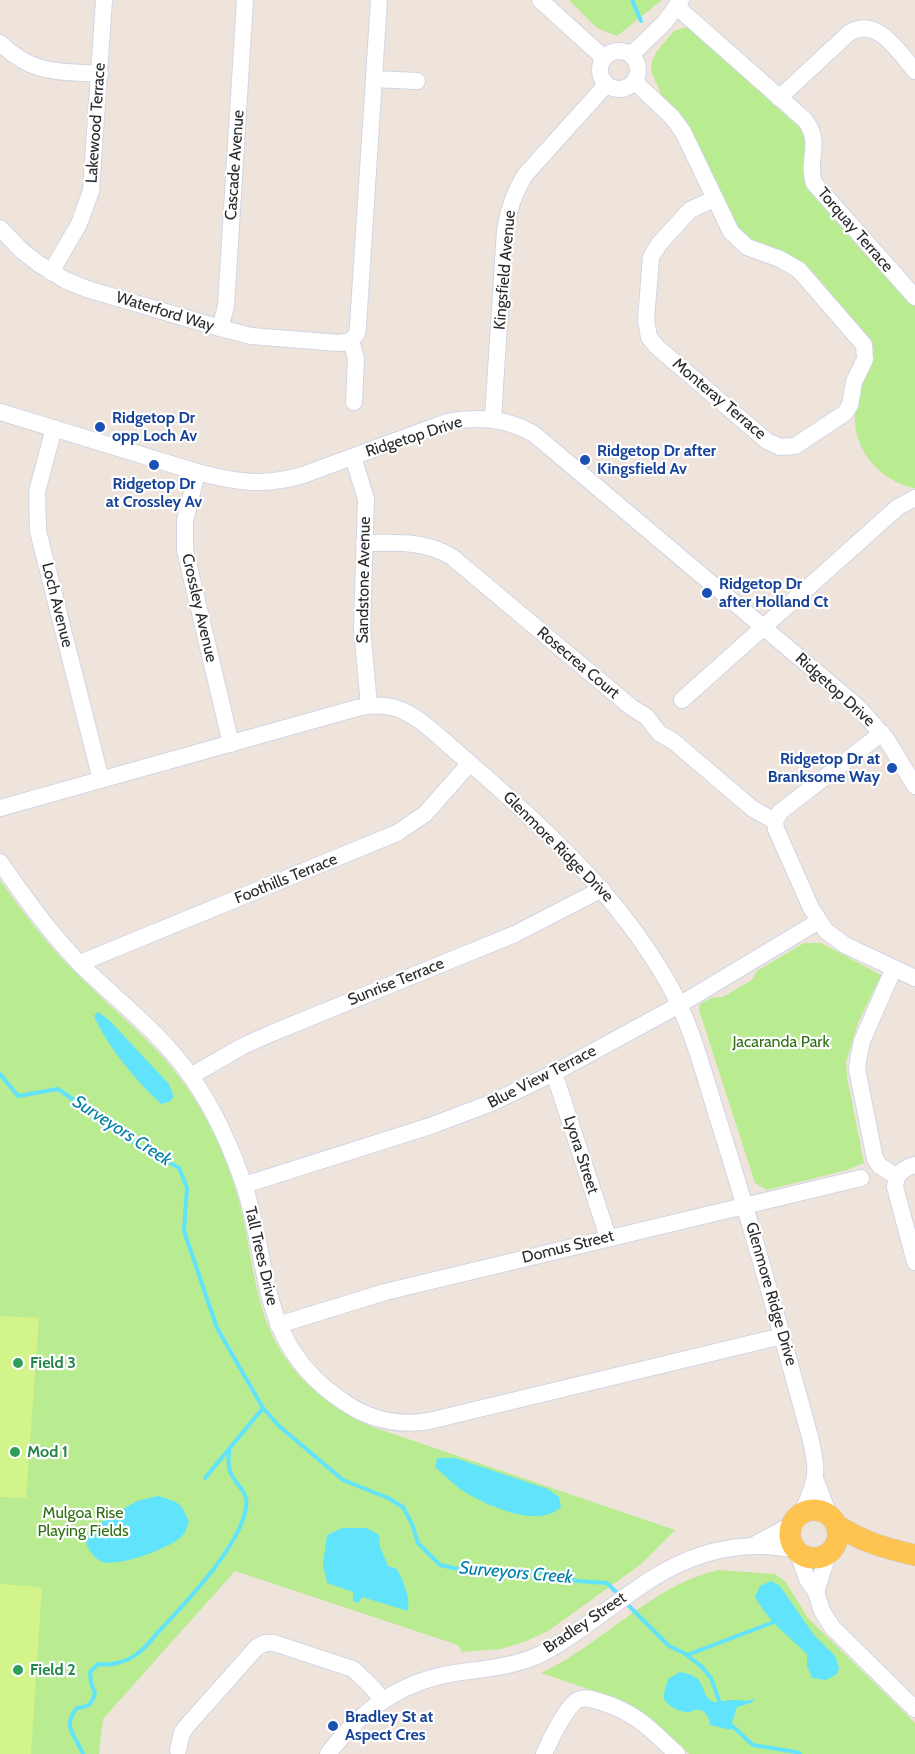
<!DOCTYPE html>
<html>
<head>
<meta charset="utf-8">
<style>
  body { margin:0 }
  canvas { display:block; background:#eee4db }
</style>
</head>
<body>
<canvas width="915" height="1754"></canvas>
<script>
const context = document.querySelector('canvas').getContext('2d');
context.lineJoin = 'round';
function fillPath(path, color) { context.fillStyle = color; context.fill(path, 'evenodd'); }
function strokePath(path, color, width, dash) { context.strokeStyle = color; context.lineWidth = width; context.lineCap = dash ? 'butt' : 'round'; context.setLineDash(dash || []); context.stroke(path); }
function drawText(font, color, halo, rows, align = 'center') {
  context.font = font + ' Cabin,sans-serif'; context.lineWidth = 4.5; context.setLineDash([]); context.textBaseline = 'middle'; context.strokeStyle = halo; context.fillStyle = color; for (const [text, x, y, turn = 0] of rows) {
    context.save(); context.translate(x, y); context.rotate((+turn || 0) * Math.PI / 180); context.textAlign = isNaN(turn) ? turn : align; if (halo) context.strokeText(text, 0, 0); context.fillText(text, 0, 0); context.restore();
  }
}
fillPath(new Path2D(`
  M569,0H662L617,36L597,28Z
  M687,27L801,129C812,149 798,169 807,189L908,302L915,306V488C884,483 856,454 855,421C854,394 864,365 868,339L738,231L661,94L651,71L652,61L657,51L674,31Z
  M0,880C22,911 44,941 71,968C117,1015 166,1049 200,1108C218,1139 232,1173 241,1208C249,1243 253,1280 264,1315C281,1367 321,1404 370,1426L675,1530L640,1565L548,1631L524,1642L501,1649L462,1652L458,1645L235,1571L103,1719L99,1754H0Z
  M804,943H821L881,975L858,1023L846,1062L847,1077L864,1163L847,1170L767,1190L755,1183L699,1010L700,1004L711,998L723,997L752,980L757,971Z
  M718,1570L775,1574L785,1581L808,1618L915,1723V1754H689L653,1720L626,1702L541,1673C603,1644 650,1586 718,1570Z`), '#b9eb91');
fillPath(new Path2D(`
  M0,1316L39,1318L26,1498L0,1497Z
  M0,1584L42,1587L31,1754H0Z`), '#d2f48b');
fillPath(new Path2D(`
  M98,1012L109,1020L169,1084L174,1097L169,1102L161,1104C138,1083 106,1045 94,1016Z
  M437,1458H455L548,1489L559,1497L561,1507C537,1530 483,1504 460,1489C451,1482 443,1474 435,1467Z
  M158,1496C178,1502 181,1502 189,1522C187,1526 186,1532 183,1535C173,1548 114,1569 100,1561C93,1557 88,1549 86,1542L90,1529L137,1501Z
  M342,1528H367L379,1535L380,1547L388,1566L397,1569C404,1583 410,1595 408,1611L362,1597L358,1603L353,1601V1592L327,1583L323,1565L327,1535Z
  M771,1581L780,1586L814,1635L835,1656L839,1668L837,1674L826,1680L812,1678L807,1666V1654C788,1636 767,1620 755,1597L760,1586Z
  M680,1672C710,1676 698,1696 714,1702C719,1703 726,1700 733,1700C742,1700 748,1702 756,1698L751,1703L737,1707C735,1715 731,1722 731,1730L710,1725C710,1717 704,1708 695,1710C693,1710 692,1712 690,1712C680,1713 669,1707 664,1699V1693L668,1679Z`), '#62e3fc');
strokePath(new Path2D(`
  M632,0L641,21
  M0,1074L18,1096L58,1089L141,1147L179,1168L187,1188L184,1231L217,1328L263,1408L279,1426L343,1480L388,1498L403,1507L412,1524L418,1543L440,1565L476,1573L508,1570L548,1573L577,1581L607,1583L620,1596
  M205,1478L263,1408
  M625,1602L669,1646L684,1653L701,1666L711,1678L721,1706
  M687,1655L774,1622
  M729,1723L753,1745L796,1752L800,1754
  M83,1754C76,1736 61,1727 77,1708C89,1707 92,1704 95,1693L91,1683L90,1672L98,1664C111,1666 126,1662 137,1654C146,1648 154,1636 162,1628C189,1599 239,1547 246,1508C250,1490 232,1484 229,1468C228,1462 229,1455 229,1449`), '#62e3fc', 4);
const minor = new Path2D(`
  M540,0L604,58
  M676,6L805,120C823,144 806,159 814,183L915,297
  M0,43C34,75 56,71 100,74
  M600 70a19 19 0 1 1 38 0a19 19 0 1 1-38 0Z
  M631,55L665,22L681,0
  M374,79L417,81
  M635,82L672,117L683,132L731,232L747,247L780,259L799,270L864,345L865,359L854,382L850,405L845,413L795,446L780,447L767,441L657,347L649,337L646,320L651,257L659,244L690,210L714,199
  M779,98L849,33C877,15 899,53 915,71
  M0,228L22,251L39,264L65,280L87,289L220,328L251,336L339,343L351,341L357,333L358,326L379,0
  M51,272L79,224L91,191L104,0
  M220,328L226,306L245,0
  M351,341L356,358L354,402
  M0,412L197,472C236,482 263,487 303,475L447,422C479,416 506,418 534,434L858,707L887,740L915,786
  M493,418L505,231C508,210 514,193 525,175L606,85
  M54,428L37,492L38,531L101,780
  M353,457L366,499L362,627L369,706
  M197,472L185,521V550L231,744
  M364,543C394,543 425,540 452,557L631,707L647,717L659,733L673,741L753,809L775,821
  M682,700L898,507L915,498
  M882,733L780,812L775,821L776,829L811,908L826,931L845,945L915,978
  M0,808L357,708C396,699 414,715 442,739C454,750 467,761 480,772C551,834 620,899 667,981C692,1024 704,1075 719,1122C752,1226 781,1331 810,1437C819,1473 817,1479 802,1513
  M0,862C25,898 50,933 81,965C119,1002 162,1034 192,1078C215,1111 232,1149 245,1188C271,1272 259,1346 344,1402C370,1420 398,1426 429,1421L782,1336
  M80,963L397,833L425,814L470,763
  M894,968L862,1041L859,1055L857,1069L875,1159L880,1166L897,1177
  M554,1073L608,1237
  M191,1076L243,1046L272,1033L515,934L602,889
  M915,1165C903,1168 896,1174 895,1187L915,1262
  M244,1185L433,1125L491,1103L554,1073L679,1005L819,921
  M278,1325L385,1292L861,1178
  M816,1481L829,1515
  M754,1545L791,1525
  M798,1553L807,1579L816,1592L822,1611L832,1627L915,1709
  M816,1592L828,1554
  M178,1750L182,1733L186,1727L257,1647L265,1643H274L353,1669L372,1687L382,1700
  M328,1754C360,1711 401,1681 455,1673C483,1669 512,1667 539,1655C562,1644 582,1628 603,1613C652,1577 691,1548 754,1546C767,1545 781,1548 795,1549
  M544,1754C549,1742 567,1705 578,1700C586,1696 594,1700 601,1702C637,1713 650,1729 677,1754`);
const major = new Path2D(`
  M790 1534a24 24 0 1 1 48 0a24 24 0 1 1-48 0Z
  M836,1525C864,1542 883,1548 915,1555`);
strokePath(minor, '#d0d6e5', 18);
strokePath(major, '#c8c8c8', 22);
strokePath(minor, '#fff', 16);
strokePath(major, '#ffc44f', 21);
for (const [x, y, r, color] of [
  [100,427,6,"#1a4fb4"],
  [585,460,6,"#1a4fb4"],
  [154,465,6,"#1a4fb4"],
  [707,593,6,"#1a4fb4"],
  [892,768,6,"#1a4fb4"],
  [18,1363,6,"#2e9e5b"],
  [15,1452,6,"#2e9e5b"],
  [18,1670,6,"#2e9e5b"],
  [333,1726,6,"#1a4fb4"]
]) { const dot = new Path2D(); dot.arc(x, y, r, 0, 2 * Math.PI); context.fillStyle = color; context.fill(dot); strokePath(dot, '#fff', 2); }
drawText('16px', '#2a2a2a', '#fff', [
  ["Lakewood Terrace",96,123,-86],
  ["Cascade Avenue",235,165,-86],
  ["Torquay Terrace",855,230,49],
  ["Kingsfield Avenue",505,270,-85],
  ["Waterford Way",165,312,17],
  ["Monteray Terrace",719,399,40],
  ["Ridgetop Drive",414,437,-18],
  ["Sandstone Avenue",364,580,-89],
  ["Loch Avenue",57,605,76],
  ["Crossley Avenue",199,608,77],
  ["Rosecrea Court",578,663,40],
  ["Ridgetop Drive",835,690,42],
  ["Glenmore Ridge Drive",558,847,45],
  ["Foothills Terrace",286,879,-22],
  ["Sunrise Terrace",396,982,-22],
  ["Blue View Terrace",542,1077,-27],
  ["Lyora Street",581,1155,72],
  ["Domus Street",568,1247,-14],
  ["Tall Trees Drive",261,1256,77],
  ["Glenmore Ridge Drive",771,1294,74],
  ["Bradley Street",585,1623,-34]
]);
drawText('bold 16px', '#164399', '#fff', [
  ["Ridgetop Dr",112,418],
  ["opp Loch Av",112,436],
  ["Ridgetop Dr after",597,451],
  ["Kingsfield Av",597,469],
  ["Ridgetop Dr",154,484,"center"],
  ["at Crossley Av",154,502,"center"],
  ["Ridgetop Dr",719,584],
  ["after Holland Ct",719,602],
  ["Ridgetop Dr at",880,759,"right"],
  ["Branksome Way",880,777,"right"],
  ["Bradley St at",345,1717],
  ["Aspect Cres",345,1735]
], 'left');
drawText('16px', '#2f7012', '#fff', [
  ["Jacaranda Park",781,1042],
  ["Mulgoa Rise",83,1513],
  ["Playing Fields",83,1531]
]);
drawText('bold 16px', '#27864d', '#fff', [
  ["Field 3",30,1363],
  ["Mod 1",27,1452],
  ["Field 2",30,1670]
], 'left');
drawText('italic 18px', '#0080a9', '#fff', [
  ["Surveyors Creek",122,1131,33],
  ["Surveyors Creek",516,1573,5]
]);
</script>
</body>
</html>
